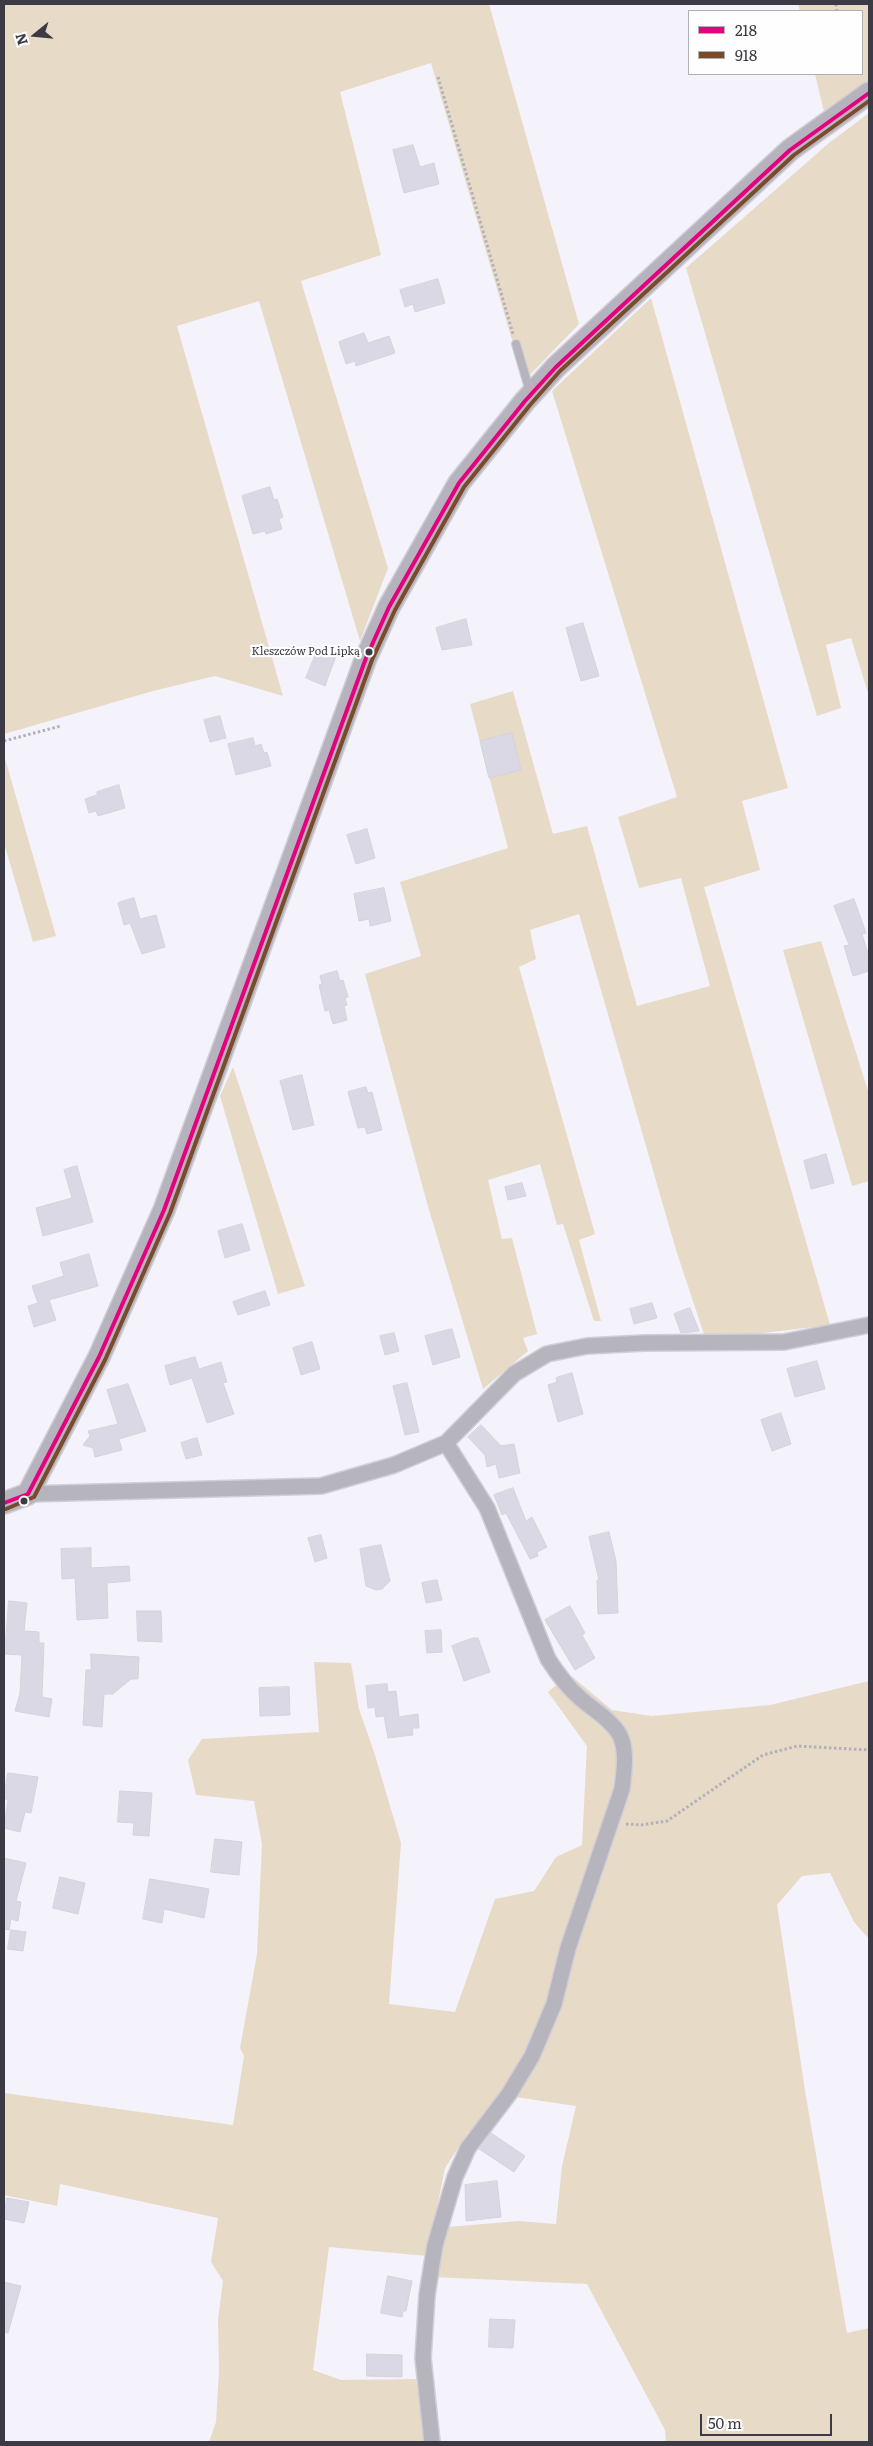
<!DOCTYPE html>
<html>
<head>
<meta charset="utf-8">
<style>
  body { margin:0 }
  #map { position:relative; width:873px; height:2446px; overflow:hidden; background:#f4f2fb; font-family:Literata,serif }
  canvas { display:block }
  .frame { position:absolute; inset:0; border:5px solid #3c3a45; pointer-events:none }
  .legend { position:absolute; left:688px; top:10px; width:175px; height:65px; box-sizing:border-box; background:#fefefe; border:1px solid #b0b0b4; margin:0; padding:6px 9px; list-style:none; font-size:15px; color:#3c3a45 }
  .legend li { display:flex; align-items:center; gap:10px; height:25px }
  .legend b { width:25px; border:1px solid #b0b0b4 }
  .north { position:absolute; left:10px; top:10px; width:50px; height:50px; -webkit-text-stroke:4px #fefefe; paint-order:stroke; rotate:253deg; font-size:14px; font-weight:700; line-height:20px; text-align:center; color:#3c3a45 }
  .north::after { content:''; display:block; margin:auto; width:18px; height:22px; background:#3c3a45; clip-path:polygon(50% 0,100% 100%,50% 72%,0 100%) }
  .scale { position:absolute; left:700px; top:2414px; width:132px; height:22px; box-sizing:border-box; border:2px solid #3c3a45; border-top:0; padding-left:6px; font-size:15px; line-height:18px; white-space:nowrap; color:#3c3a45; -webkit-text-stroke:4px #fefefe; paint-order:stroke }
</style>
</head>
<body>
<div id="map">
<canvas width="873" height="2446"></canvas>
<div class="frame"></div>
<ul class="legend">
<li><b style="height:6px;background:#e5007d"></b>218</li>
<li><b style="height:6px;background:#7a4b2a"></b>918</li>
</ul>
<div class="north">N</div>
<div class="scale">50 m</div>
</div>
<script>
const context = document.querySelector('canvas').getContext('2d');
context.lineJoin = 'round';
function fillPath(path, color) { context.fillStyle = color; context.fill(path, 'evenodd'); }
function strokePath(path, color, width, dash) { context.strokeStyle = color; context.lineWidth = width; context.lineCap = dash ? 'butt' : 'round'; context.setLineDash(dash || []); context.stroke(path); }
function drawText(font, color, halo, rows, align = 'center') {
  context.font = font + ' Literata,serif'; context.lineWidth = 4.5; context.setLineDash([]); context.textBaseline = 'middle'; context.strokeStyle = halo; context.fillStyle = color; for (const [text, x, y, turn = 0] of rows) {
    context.save(); context.translate(x, y); context.rotate((+turn || 0) * Math.PI / 180); context.textAlign = isNaN(turn) ? turn : align; if (halo) context.strokeText(text, 0, 0); context.fillText(text, 0, 0); context.restore();
  }
}
fillPath(new Path2D(`
  M4,4H489L579,324L524,381L431,63L340,92L381,255L301,281L388,568L360,641L259,301L177,326L283,696L215,676L153,691L4,734Z
  M798,4H869V89L825,116L815,74H862V11H800Z
  M869,113V696L851,638L826,645L841,708L817,716L686,268L829,143Z
  M651,298L788,788L742,801L760,870L704,887L830,1325L706,1340L676,1250L579,914L530,930L536,959L519,967L595,1234L579,1240L601,1321H594L563,1224L557,1225L540,1164L488,1180L502,1239L512,1238L537,1334L523,1338L528,1351L483,1389L427,1203L365,974L421,956L400,882L508,848L470,704L513,691L553,834L587,826L637,1006L710,986L681,878L639,888L618,817L677,797L552,391Z
  M4,755L56,936L33,942L4,843Z
  M821,941L869,1094V1181L852,1186L783,950Z
  M233,1067L305,1286L278,1294L220,1096Z
  M314,1662L351,1663L359,1709L374,1752L401,1843L389,2004L455,2012L495,1899L534,1891L556,1857L582,1845L587,1746L548,1692L569,1674L612,1710L652,1716L770,1705L869,1681V1939L854,1922L830,1873L802,1876L777,1905L806,2097L847,2333L869,2328V2442H666L665,2430L587,2284L433,2277L448,2227L518,2221L556,2224L562,2166L576,2106L515,2097L479,2140L469,2131L445,2168L427,2256L329,2247L313,2370L341,2380L416,2379L425,2442H209L216,2422L219,2371L218,2319L223,2281L211,2262L218,2218L60,2184L57,2206L4,2195V2093L233,2125L244,2056L240,2048L257,1954L262,1844L254,1801L196,1795L188,1760L202,1739L319,1732Z`), '#e7dbc7');
const building = new Path2D(`
  M413,145L420,167L434,163L439,184L404,193L393,150Z
  M438,279L445,303L415,312L413,304L405,307L400,290Z
  M364,333L368,343L389,336L395,353L356,366L355,361L346,364L339,342Z
  M270,487L274,500L277,499L283,517L279,519L282,529L266,534L265,531L253,534L242,496Z
  M466,619L472,645L442,650L436,628Z
  M583,623L599,676L581,681L566,628Z
  M318,649L336,656L325,686L306,678Z
  M220,716L226,738L210,742L204,720Z
  M512,733L521,770L489,778L480,741Z
  M253,738L255,746L261,744L264,753L267,752L271,766L236,775L228,744Z
  M119,785L125,808L98,816L96,811L89,813L85,799L97,795V792Z
  M367,829L375,858L356,864L347,835Z
  M384,888L391,921L370,926L369,919L359,921L354,894Z
  M134,898L140,919L156,915L165,947L142,954L130,923L124,925L118,903Z
  M854,899L866,933L862,934L869,957V971L853,976L844,946L849,945L834,906Z
  M337,971L340,981L343,980L348,997L345,998L347,1005L344,1006L347,1020L333,1024L329,1010L325,1011L319,985L322,984L320,976Z
  M302,1075L314,1125L293,1130L280,1081Z
  M366,1087L368,1093L372,1092L382,1130L367,1134L365,1127L358,1128L348,1092Z
  M826,1154L834,1183L811,1189L804,1161Z
  M77,1166L93,1222L43,1236L36,1208L72,1198L64,1170Z
  M522,1183L526,1196L508,1200L505,1187Z
  M242,1224L250,1250L225,1258L218,1231Z
  M89,1254L98,1286L49,1300L56,1320L34,1327L28,1306L38,1303L32,1286L64,1276L60,1263Z
  M265,1291L270,1305L238,1315L233,1302Z
  M652,1303L657,1318L634,1324L630,1309Z
  M690,1308L699,1331L681,1333L674,1314Z
  M452,1329L460,1357L433,1365L425,1336Z
  M394,1333L399,1351L385,1355L380,1336Z
  M312,1342L320,1369L301,1375L293,1348Z
  M195,1357L199,1369L221,1362L227,1382L223,1383L234,1414L207,1423L192,1378L170,1385L165,1366Z
  M817,1361L825,1389L795,1397L787,1369Z
  M572,1373L583,1414L558,1422L548,1385L557,1382L556,1378Z
  M407,1383L419,1432L405,1435L393,1386Z
  M128,1384L146,1431L119,1439L122,1450L95,1457L93,1448L83,1445L90,1436L88,1431L118,1424L107,1390Z
  M781,1413L791,1444L772,1451L761,1420Z
  M481,1425L501,1446L514,1444L520,1473L499,1478L496,1464L487,1467L485,1455L468,1437Z
  M197,1438L202,1455L186,1459L181,1443Z
  M513,1488L526,1521L532,1517L547,1547L537,1552L538,1556L530,1559L506,1513L502,1515L494,1495Z
  M609,1532L616,1561L618,1613L598,1614L597,1580H599L589,1537Z
  M321,1535L327,1558L315,1562L308,1538Z
  M381,1545L390,1581L382,1589L376,1590L366,1586L360,1549Z
  M91,1548V1568L129,1566L130,1581L107,1583L108,1618L77,1620L75,1578L62,1579L61,1549Z
  M437,1580L442,1600L426,1603L422,1583Z
  M9,1601L27,1603L24,1631L39,1632V1643H44L42,1697L52,1699L49,1717L15,1711L20,1693L22,1655L5,1654Z
  M570,1606L585,1633L582,1635L595,1658L575,1670L545,1620Z
  M137,1611H161L162,1642L138,1641Z
  M441,1630L442,1652L427,1653L425,1631Z
  M473,1638H478L490,1672L464,1681L452,1646Z
  M91,1654L139,1657L138,1679H131L113,1694H104L102,1727L83,1725L86,1670H91Z
  M387,1684L388,1692L396,1691L399,1717L418,1714L419,1728H412L413,1735L388,1738L384,1716L376,1717L375,1707L368,1708L366,1686Z
  M289,1687L290,1715L260,1716L259,1688Z
  M8,1773L38,1777L31,1813L25,1812L20,1832L4,1828L8,1799H4Z
  M120,1791L152,1793L149,1836L133,1835L134,1823L118,1822Z
  M215,1839L242,1842L239,1875L211,1872Z
  M4,1858L26,1863L16,1901L21,1902L18,1921L11,1919L9,1930L4,1929Z
  M60,1877L85,1883L78,1914L53,1908Z
  M150,1879L209,1889L204,1918L164,1909L162,1923L143,1919Z
  M11,1930L26,1932L23,1951L8,1949Z
  M491,2133L525,2156L514,2172L479,2149Z
  M497,2181L501,2217L466,2221L465,2185Z
  M7,2198L29,2202L24,2223L4,2219Z
  M388,2276L412,2281L406,2311H403L402,2317L381,2313Z
  M4,2282L21,2286L8,2333L4,2332Z
  M490,2319L515,2320L513,2348L489,2347Z
  M367,2354L402,2355V2377L367,2376Z`);
fillPath(building, '#dbd8e5');
strokePath(building, '#d5d2dc', 1);
const lane = new Path2D(`
  M516,344L530,392`);
const street = new Path2D(`
  M28,1494L321,1486L394,1465L446,1443L514,1374L547,1354L587,1346L644,1343L784,1342L869,1325
  M432,2442L423,2358L427,2295L435,2245L455,2177L468,2148L509,2094L532,2056L554,2004L568,1948L622,1789C624,1772 628,1747 618,1732C608,1717 592,1709 580,1698C567,1687 557,1673 548,1659L487,1508L446,1443`);
const secondary = new Path2D(`
  M4,1503L28,1494L99,1357L164,1210L366,658L389,607L459,483L525,401L556,367L790,150L869,93`);
strokePath(lane, '#d0ced6', 10);
strokePath(street, '#d0ced6', 18);
strokePath(secondary, '#d0ced6', 24);
strokePath(new Path2D(`
  M836,4L837,11
  M438,77L513,334
  M4,741L61,726
  M626,1824L641,1825L667,1821L763,1755L797,1746L869,1750`), '#b2b0b8', 3, [2.5, 2.5]);
strokePath(lane, '#b6b4bd', 8);
strokePath(street, '#b6b4bd', 15);
strokePath(secondary, '#b6b3be', 21);
strokePath(new Path2D(`
  M4,1503L28,1494L99,1357L164,1210L366,658L389,607L459,483L525,401L556,367L790,150L869,93`), '#e5007d', 4);
strokePath(new Path2D(`
  M6,1509L34,1497L105,1360L170,1213L372,660L395,610L464,487L530,405L560,371L794,155L869,101`), '#7a4b2a', 4);
for (const [x, y, r, color] of [
  [369,652,4.5,"#3c3a45"],
  [24,1501,4.5,"#3c3a45"]
]) { const dot = new Path2D(); dot.arc(x, y, r, 0, 2 * Math.PI); context.fillStyle = color; context.fill(dot); strokePath(dot, '#fefefe', 2); }
drawText('11px', '#3c3a45', '#fefefe', [
  ["Kleszczów Pod Lipką",360,652]
], 'right');
</script>
</body>
</html>
